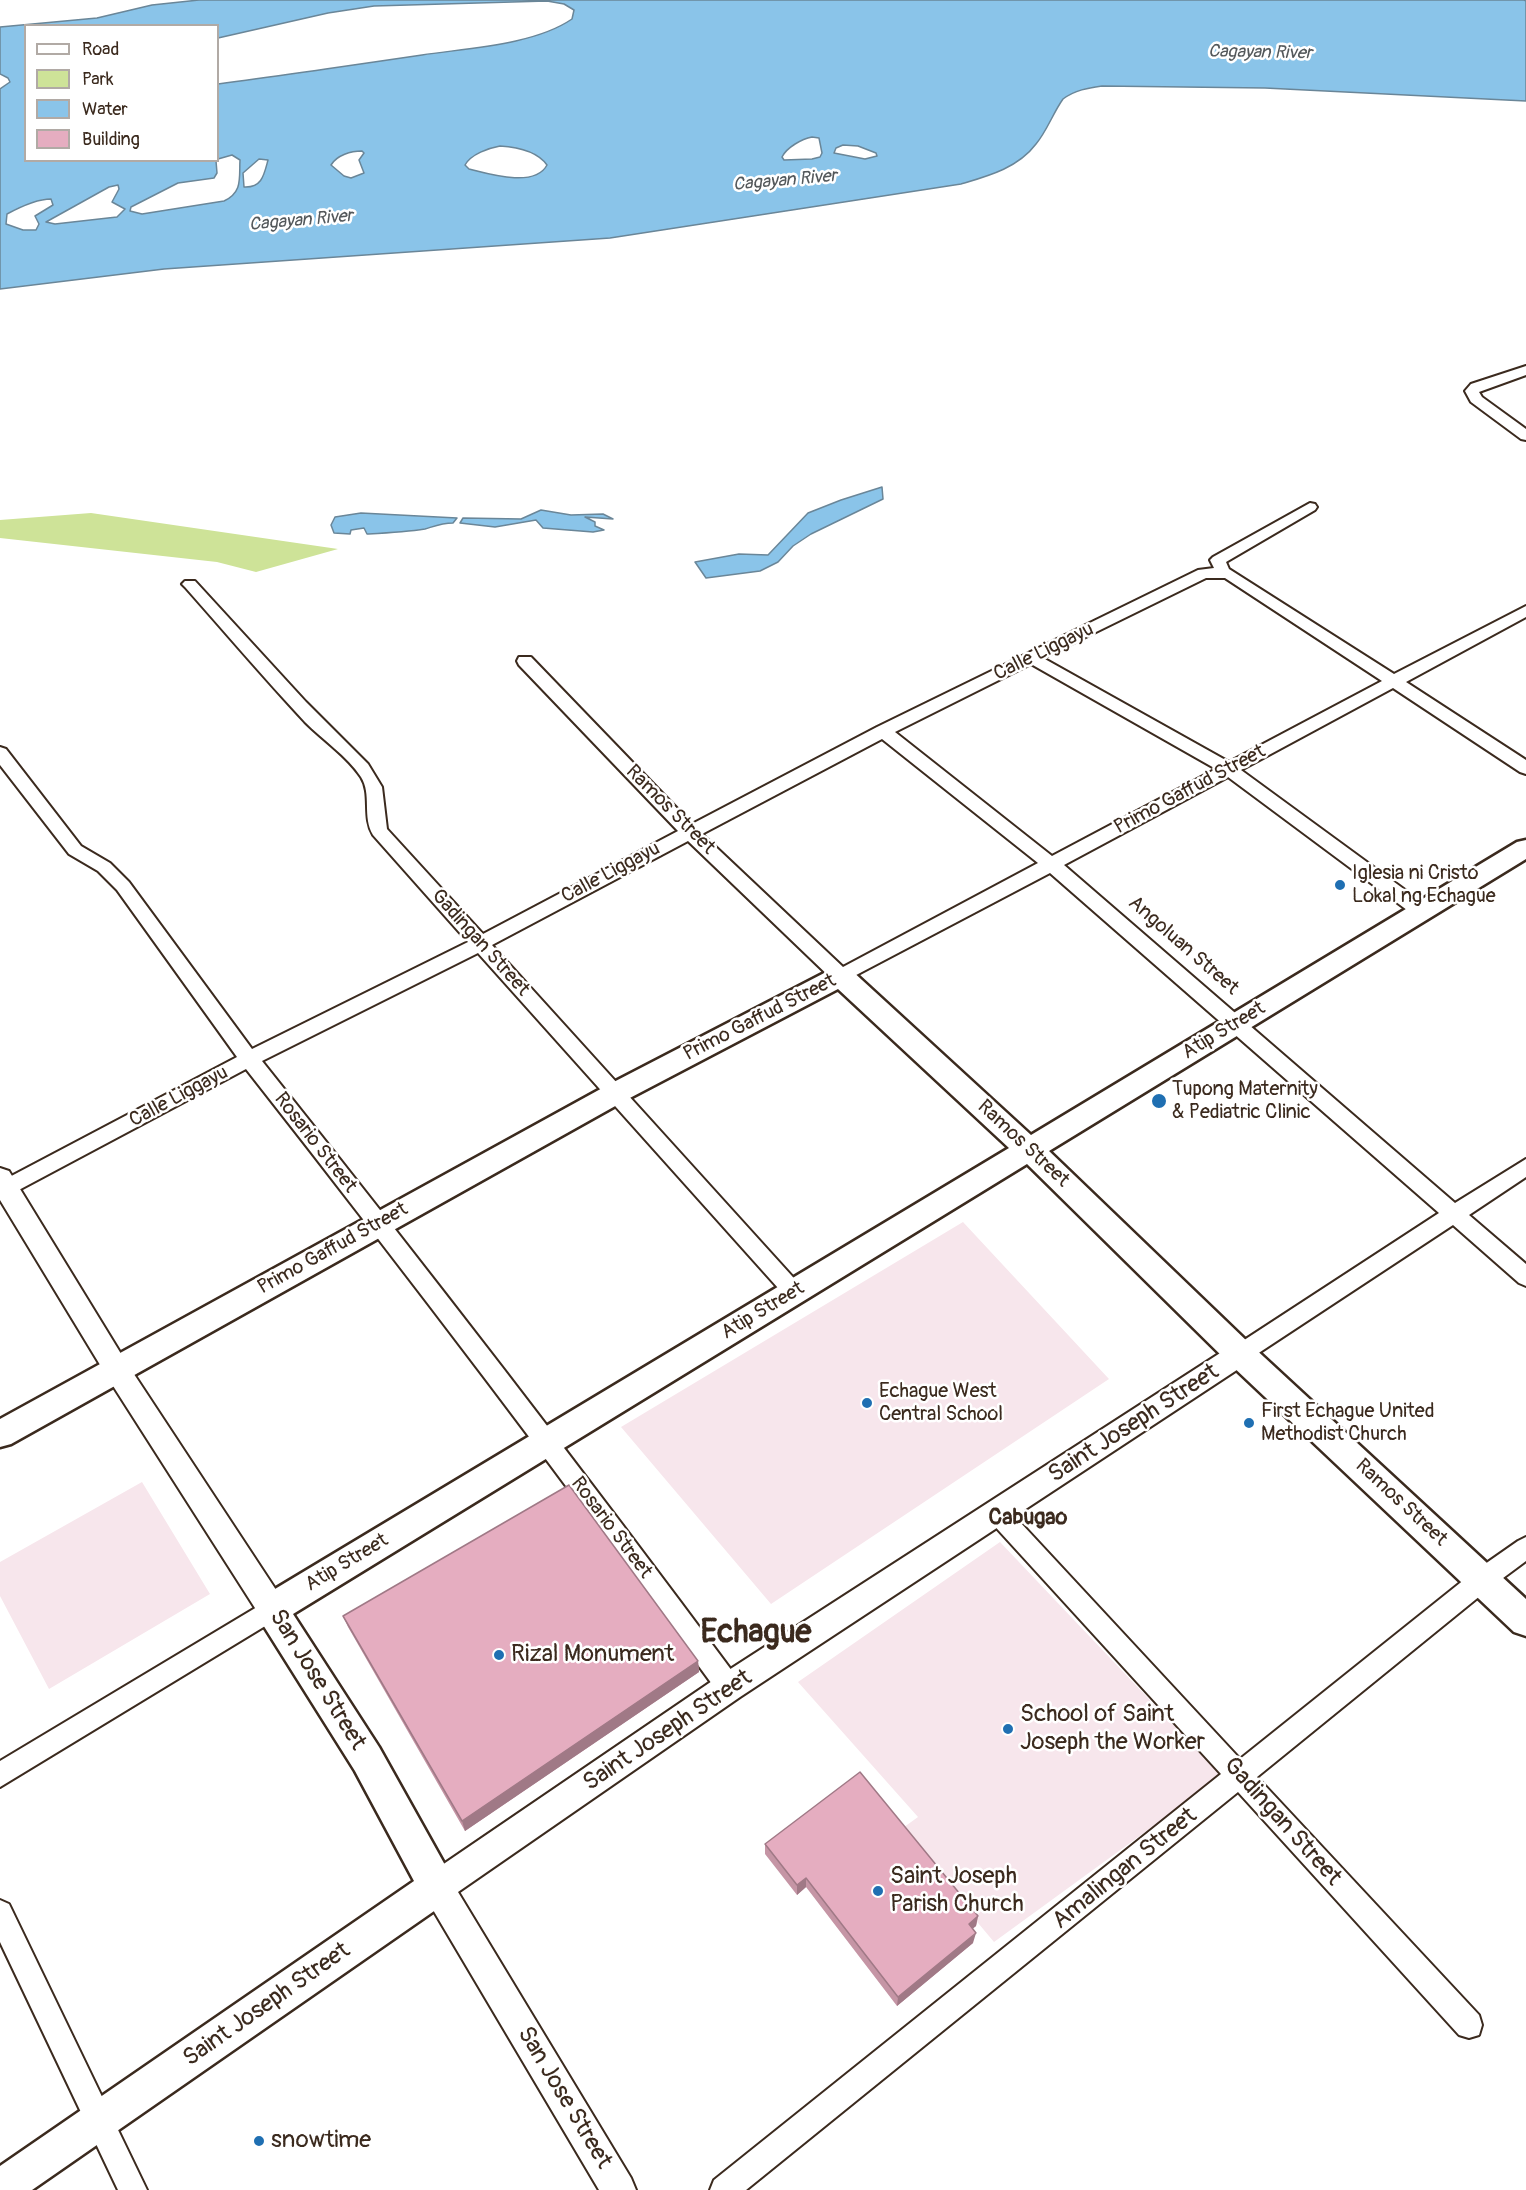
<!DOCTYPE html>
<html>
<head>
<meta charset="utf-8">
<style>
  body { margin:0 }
  #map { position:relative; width:1526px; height:2190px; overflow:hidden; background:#fff; font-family:Pangolin,sans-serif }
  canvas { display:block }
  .legend { position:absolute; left:24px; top:24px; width:195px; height:138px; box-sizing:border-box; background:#fff; border:2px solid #b1aaa5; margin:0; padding:8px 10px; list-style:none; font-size:18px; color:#3b2a1e }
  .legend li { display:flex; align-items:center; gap:12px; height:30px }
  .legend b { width:30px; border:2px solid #b1aaa5 }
</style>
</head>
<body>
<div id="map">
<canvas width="1526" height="2190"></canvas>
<ul class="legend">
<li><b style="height:8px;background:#fff"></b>Road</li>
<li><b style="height:16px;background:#cee398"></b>Park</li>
<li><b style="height:16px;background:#8ac4e9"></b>Water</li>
<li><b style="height:16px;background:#e5adc0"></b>Building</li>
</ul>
</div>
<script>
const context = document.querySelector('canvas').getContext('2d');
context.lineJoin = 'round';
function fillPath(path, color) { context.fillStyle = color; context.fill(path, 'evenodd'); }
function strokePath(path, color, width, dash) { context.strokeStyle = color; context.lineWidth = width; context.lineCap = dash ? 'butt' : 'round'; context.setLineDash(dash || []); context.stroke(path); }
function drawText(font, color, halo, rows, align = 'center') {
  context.font = font + ' Pangolin,sans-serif'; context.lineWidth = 5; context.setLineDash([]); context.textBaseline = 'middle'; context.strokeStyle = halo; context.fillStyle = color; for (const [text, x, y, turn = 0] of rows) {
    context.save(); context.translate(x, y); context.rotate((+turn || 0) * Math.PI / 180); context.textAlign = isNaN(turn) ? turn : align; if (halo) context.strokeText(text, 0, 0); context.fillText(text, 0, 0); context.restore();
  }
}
fillPath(new Path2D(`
  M963,1222L1109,1379L771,1604L621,1427Z
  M142,1482L210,1594L49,1689L0,1596V1562Z
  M1000,1542L1222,1776L994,1942L900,1830L918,1817L798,1682Z`), '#f7e6ec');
fillPath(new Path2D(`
  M91,513L338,549L256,572L217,562L0,538V520Z`), '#cee398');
const water = new Path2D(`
  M199,0H1524L1526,1V101L1265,88L1102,86C1088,88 1075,90 1063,99C1053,113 1047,131 1036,144C1018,168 988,176 961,184L610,238L164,269L0,289V89L10,82L8,78L0,74V27L97,18L152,5ZM547,1L564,4L574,10L572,19C534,45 468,48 422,55C354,65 286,75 218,84V159L232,155L240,160C239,178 243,192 224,201L142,214L130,211L131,207L178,183L214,178L217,173L216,161L26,160V26H218V38L328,13L374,6ZM812,137L819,138L822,153L820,157L812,159L784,160L782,157C787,147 802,139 812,137ZM843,145L858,146L876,153L877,156L865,159L834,153L836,148ZM500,146C516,147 537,151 547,165C535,188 489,174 469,169L465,165C471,154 489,148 500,146ZM362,151L364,153L359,160L364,173L351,178L344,176L331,165C337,155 351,151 362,151ZM259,159L268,160C264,175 262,188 244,187L243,173ZM118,185L119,189L112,202L125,209L117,217L108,218L55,224L46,222L109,187ZM51,199L53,205L35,216L39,224L36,230H23L6,224L7,214C20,207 36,199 51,199Z
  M882,487L883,499L811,534L793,546L778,562L760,571L706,578L695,562L739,554L768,555L808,513L841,500Z
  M541,510L571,515L603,514L613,519L585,517L595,522V526L604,530L593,532L543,528L536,520L495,527L460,523L463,518L521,519Z
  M361,513L457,518L453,523C442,523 435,526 425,529C406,532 386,533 367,534L364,528L351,530L350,534L334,533L331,525L335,517Z`);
fillPath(water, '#8ac4e9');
strokePath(water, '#6a8698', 1.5);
const minor = new Path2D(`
  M1526,366V375L1479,392L1482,397L1526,429V440L1521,439L1471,402L1465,391L1471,384Z
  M1310,503L1315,504L1317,507L1315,510L1226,562L1229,569L1394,674L1526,606V617L1406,682L1526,760V774L1520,772L1393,688L1241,770L1427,906L1430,911L1427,916L1421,917L1415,916L1228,777L1064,865L1455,1203L1526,1159V1177L1469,1215L1526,1264V1286L1519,1283L1453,1225L1248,1360L1240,1363L1232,1360L1229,1354L1232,1348L1439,1213L1050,873L841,983L834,981L688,841L492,945L801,1286L805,1292L801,1298L794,1301L787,1298L478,953L262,1061C424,1264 583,1470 738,1679L741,1687L738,1695L729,1699L720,1695C566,1483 408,1275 246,1069L0,1200V1182L237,1057L117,890L98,871L69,854L0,765V747L6,749L81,846L110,863L129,882L252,1049L468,942L373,835C362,817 372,794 361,777C347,756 323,740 305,722C264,678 225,632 185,587L182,584L185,581H195L306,702L368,764L382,787L387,829L483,934L678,831L519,665L517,661L519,657H531L692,824L877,727L1198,570L1214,568L1210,560L1213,557ZM1206,578H1225L1382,681L1229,762L1043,658ZM1031,664L1216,769L1052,856L895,732ZM882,739L1038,863L843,967L702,834Z
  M998,1504L1006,1507L1240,1759L1475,1571L1518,1541L1526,1537V1561L1491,1587L1257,1777L1479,2015L1482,2025L1479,2035L1469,2038L1459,2035L1238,1792L746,2190H710L714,2180L1221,1774L990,1521L987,1514L990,1507Z
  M272,1598L280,1601L284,1609L280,1617L0,1787V1761Z
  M0,1900L9,1904L147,2190H118L0,1942Z`);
const tertiary = new Path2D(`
  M0,1168L9,1171L126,1362L282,1599L287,1609L282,1619L272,1623L262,1619L108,1378L0,1200Z
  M1240,1343L1249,1346L1253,1354L1249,1362L740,1697L458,1892L631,2178L636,2190H599L426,1898L421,1887L426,1876L718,1677L1231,1346Z`);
const secondary = new Path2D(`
  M1526,840V859L1049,1151L1251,1345L1526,1599V1636L1514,1632L1229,1363L1027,1164L293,1614L379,1747L450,1874L455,1887L450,1900L32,2190H0V2166L414,1881L355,1771L260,1620L256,1609L260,1598L1009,1148L838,989L626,1100L11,1444L0,1447V1419L606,1086L832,969L841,967L850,969L1031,1135L1517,842Z`);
strokePath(minor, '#3b2a1e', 4);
strokePath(tertiary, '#3b2a1e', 4);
strokePath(secondary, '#3b2a1e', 5);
fillPath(minor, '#fff');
fillPath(tertiary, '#fff');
fillPath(secondary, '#fff');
fillPath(new Path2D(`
  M343,1616L698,1661L699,1672L465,1831L348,1627Z
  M765,1844L978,1916L976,1926L972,1929L973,1943L897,2006L806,1887L797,1895L765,1854Z`), '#c595a5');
fillPath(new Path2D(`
  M698,1661L699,1672L465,1831L462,1821Z
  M806,1878V1887L797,1895V1885Z
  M978,1916L976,1926L966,1934L969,1924Z
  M976,1933L973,1943L897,2006L898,1997Z`), '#a07986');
const building = new Path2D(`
  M569,1485L698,1661L462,1821L343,1616Z
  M860,1772L978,1916L969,1924L976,1933L898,1997L806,1878L797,1885L765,1844Z`);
fillPath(building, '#e5adc0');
strokePath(building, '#a07986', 1.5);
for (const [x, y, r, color] of [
  [1340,885,6,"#1f6fb2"],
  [1159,1101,8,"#1f6fb2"],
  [867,1403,6,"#1f6fb2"],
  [1249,1423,6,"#1f6fb2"],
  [499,1655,6,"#1f6fb2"],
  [1008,1729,6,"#1f6fb2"],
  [878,1891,6,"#1f6fb2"],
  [259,2141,6,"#1f6fb2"]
]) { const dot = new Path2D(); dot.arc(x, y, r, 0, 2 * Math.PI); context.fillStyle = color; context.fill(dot); strokePath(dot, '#fff', 2); }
drawText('italic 18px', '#53585b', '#fff', [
  ["Cagayan River",1260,53,1],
  ["Cagayan River",785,181,-5],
  ["Cagayan River",301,221,-5]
]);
drawText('20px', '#3b2a1e', '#fff', [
  ["Calle Liggayu",1044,652,-26],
  ["Primo Gaffud Street",1190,790,-28],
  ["Ramos Street",670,810,45],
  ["Calle Liggayu",611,873,-28],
  ["Gadingan Street",480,943,48],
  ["Angoluan Street",1183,946,41],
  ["Primo Gaffud Street",760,1018,-27],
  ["Atip Street",1224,1031,-31],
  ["Calle Liggayu",179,1097,-28],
  ["Rosario Street",315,1143,52],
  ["Ramos Street",1023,1144,43],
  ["Primo Gaffud Street",333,1249,-29],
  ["Atip Street",763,1311,-31],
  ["Ramos Street",1401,1503,43],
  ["Rosario Street",611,1528,53],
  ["Atip Street",347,1563,-31]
]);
drawText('20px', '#3b2a1e', '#fff', [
  ["Iglesia ni Cristo",1352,874],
  ["Lokal ng Echague",1352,897],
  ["Tupong Maternity",1172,1090],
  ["& Pediatric Clinic",1172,1113],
  ["Echague West",879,1392],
  ["Central School",879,1415],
  ["First Echague United",1261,1412],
  ["Methodist Church",1261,1435]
], 'left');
drawText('bold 22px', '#3b2a1e', '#fff', [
  ["Cabugao",1028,1518]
]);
drawText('24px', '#3b2a1e', '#fff', [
  ["Saint Joseph Street",1134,1424,-33],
  ["San Jose Street",317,1680,58],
  ["Saint Joseph Street",668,1731,-34],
  ["Gadingan Street",1282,1822,48],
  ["Amalingan Street",1125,1869,-39],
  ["Saint Joseph Street",267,2005,-35],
  ["San Jose Street",564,2098,59]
]);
drawText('24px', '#3b2a1e', '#fff', [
  ["Rizal Monument",511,1655],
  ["School of Saint",1020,1715],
  ["Joseph the Worker",1020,1743],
  ["Saint Joseph",890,1877],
  ["Parish Church",890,1905],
  ["snowtime",271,2141]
], 'left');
drawText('bold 32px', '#3b2a1e', '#fff', [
  ["Echague",756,1634]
]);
</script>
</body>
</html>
